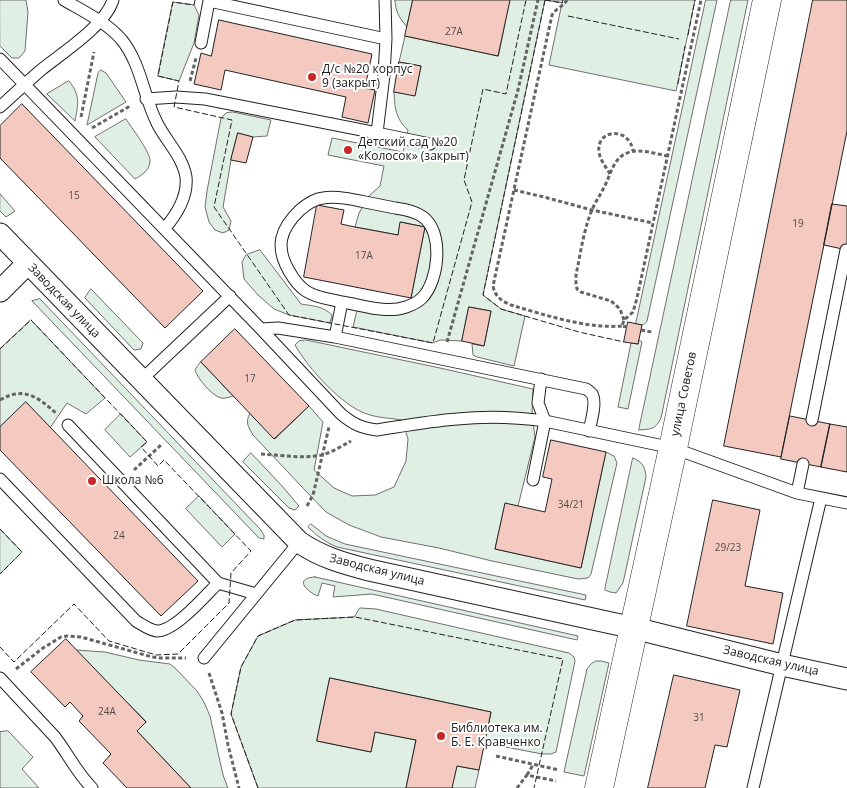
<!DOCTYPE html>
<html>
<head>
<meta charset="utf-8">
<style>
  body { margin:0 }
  canvas { display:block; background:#fff }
</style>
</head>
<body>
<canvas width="847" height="788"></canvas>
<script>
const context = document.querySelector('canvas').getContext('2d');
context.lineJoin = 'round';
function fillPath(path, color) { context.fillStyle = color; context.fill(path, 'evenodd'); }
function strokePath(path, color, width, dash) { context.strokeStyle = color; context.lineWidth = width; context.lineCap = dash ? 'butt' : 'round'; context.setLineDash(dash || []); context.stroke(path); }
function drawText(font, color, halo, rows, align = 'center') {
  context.font = font + ' "Open Sans",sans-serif'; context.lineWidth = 4; context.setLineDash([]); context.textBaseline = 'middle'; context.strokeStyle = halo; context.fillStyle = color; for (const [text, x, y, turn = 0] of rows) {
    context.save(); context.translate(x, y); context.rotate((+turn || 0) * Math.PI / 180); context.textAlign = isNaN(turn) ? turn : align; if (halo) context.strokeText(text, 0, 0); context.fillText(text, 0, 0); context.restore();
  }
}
const green = new Path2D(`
  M0,0H26L28,12L25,51L19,58H12L0,46Z
  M395,0H413L407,27C400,19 395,11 395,0Z
  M510,0H545L483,295L501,309L525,316L514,366L477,357L473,355L472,344L484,346L491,311L469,307L462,341L440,340L433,343L353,327L357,310L408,312L425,227L401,222L398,235L355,227L359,213L369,196L380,186L384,166L328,155L332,138L403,152L408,130C395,118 395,108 394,92L415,95L421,66L399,62L405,36L498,56Z
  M545,0H695L676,91L549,65L562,3Z
  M706,0H717L647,321C644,326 641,325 636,324Z
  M731,0H748L661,418C655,430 651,429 639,430Z
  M173,2L194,5L199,15L194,43L179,81L158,76Z
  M101,70L106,73L126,102L87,125L98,73Z
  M69,81C81,96 78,104 75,121L47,94Z
  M233,112L271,120L267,136L253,137L238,133L231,160L223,207L231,221L229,230L223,233L215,230L209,222L205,207L207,191L221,118L226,113Z
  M126,119C131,127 151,153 150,161C150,170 142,175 135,179L95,137Z
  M0,194L15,211L6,217L0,211Z
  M260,250L301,304C313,306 323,306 332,315L330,323L289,315L274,309L258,295L244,279L242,262L246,255Z
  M91,289L143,343L141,349L134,350L85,298Z
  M40,299L260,529L264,535V539L259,538L32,301Z
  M31,320L105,398L86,414L67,403L50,428L0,427V349Z
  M306,340L440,368L533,389L532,415L535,437L518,506L505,504L495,549L581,568L606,452L614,456L617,463L591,574L588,578L578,579L492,561L439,548L381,537L349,525L326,512L302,487L253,435C248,426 245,423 250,413L275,439L309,406L323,422L314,470L334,488L352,496L375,495L394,487L406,461L408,439L402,420C390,418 378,418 367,414C342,406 308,368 295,345L299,341Z
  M639,340L642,342L628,409L618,407L631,343L638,344Z
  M201,362L233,396C229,397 225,399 221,398C211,395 197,378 195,370Z
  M121,414L147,442L130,457L105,430Z
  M251,453L282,486L299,506L295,510L289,508L243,462Z
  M633,458C642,462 645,466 646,477L623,583L616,593L610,592L605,590Z
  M199,496L235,534L222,547L186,509Z
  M311,524L326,536L345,544L586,595L585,600L337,547C325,542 317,536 308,527Z
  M0,529L22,552L0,574Z
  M315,577L578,636L577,640L372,594L333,597L335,586L322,583L318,596C307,592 293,578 315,577Z
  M360,608L376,609L569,653L574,657L575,661L556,752L551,754H542L485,743L491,712L330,678L317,741L371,752L375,732L416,740L406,788H258L231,714L241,667L258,636L295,620L354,617Z
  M76,650L105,652L139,660L170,664L175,668L197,691L204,702L210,716L223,775L228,788H191L137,731L146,722Z
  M596,661H601L609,663L584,776L564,772L587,669L591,664Z
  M8,731L33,757L22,769L39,788H0V732Z
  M457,766L479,770L475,788H452Z`);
fillPath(green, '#e0efe3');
strokePath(green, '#6f6f6f', 1);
const building = new Path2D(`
  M413,0H510L498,56L405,36Z
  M813,0H847V131L781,457L724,446Z
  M219,20L372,54L365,88L375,90L368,123L342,117L346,97L225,70L221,90L194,84L201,53L211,56Z
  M399,62L421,66L415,96L394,92Z
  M22,104L203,291L165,328L0,158V126Z
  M238,133L253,137L246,163L231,160Z
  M832,204L847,206V250L824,245Z
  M317,205L344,210L341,224L355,227L398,235L400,222L425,227L411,298L304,277Z
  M469,307L491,311L484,346L462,341Z
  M628,322L642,325L638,344L624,342Z
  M235,329L309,406L274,439L201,362Z
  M26,402L198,581L161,616L0,450V427Z
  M790,416L830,424L821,467L781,459Z
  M830,424L847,427V472L821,467Z
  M551,440L606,452L581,568L495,549L505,503L545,512L552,479L543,477Z
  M713,500L760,510L745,586L783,593L773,644L687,626Z
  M66,639L146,722L137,731L191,788H127L103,763L111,754L79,721L83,716L70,702L65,707L31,672Z
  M674,675L740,690L727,747L715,745L705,788H648Z
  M330,678L491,712L479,770L457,766L452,788H406L416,740L375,732L371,752L317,741Z`);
fillPath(building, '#f3c9c0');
strokePath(building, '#222', 1);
const lane = new Path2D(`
  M64,0C83,11 106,22 121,39C141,63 143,95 157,123C166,141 183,157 186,177C188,197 177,214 165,228
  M201,43L209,1L386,39L385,0
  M0,59L261,329L278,328L335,337L586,389C588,390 590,392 592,394C597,402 591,422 589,431
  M146,99L176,97L205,99L377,133L384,75L386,39
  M0,107C13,95 27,82 41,70C62,53 105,26 113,0
  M377,133L430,144
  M261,329L341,414C353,424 361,428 377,430C403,426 430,421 457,419C486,416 516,417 545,421L538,403L541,379
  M335,337L342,302C330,299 316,298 306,291C298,286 293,278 289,271C275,247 280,229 300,210C307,204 314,199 323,198C337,196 351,199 365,202C375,204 385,206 395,208C404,209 416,212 423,217C444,232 439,281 422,298C418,302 412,305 406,307C386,314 362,305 342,302
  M141,380L230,296
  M812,420L846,250
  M0,479L136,621C143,625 149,630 157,631C175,631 205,596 218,583L68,425
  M533,480L545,421L673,448L797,493L803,464
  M797,493L847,503
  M218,583L256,594
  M204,658L299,542
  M0,678L55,737C68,754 77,773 92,788
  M753,788L821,498`);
const street = new Path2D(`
  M0,234L299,542C321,557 342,563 369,570L634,628L782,665L847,679
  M0,291L28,263`);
const secondary = new Path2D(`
  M599,788L673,448L767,0`);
strokePath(lane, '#222', 13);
strokePath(street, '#222', 23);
strokePath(secondary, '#222', 29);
strokePath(new Path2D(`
  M567,0C563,7 556,8 552,15L493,286C495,297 502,301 511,305C545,315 587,329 622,326
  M190,81L196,58
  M81,117L94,52
  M92,128L130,106
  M610,174C606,167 600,160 599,152C596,129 629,126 633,151
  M514,190L544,197L592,210L653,223
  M624,320L620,309L611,301L581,292L577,289L576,284V275C580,256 583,234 590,215C594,203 602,193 607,181C611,172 614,161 623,155C636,147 653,153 667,156
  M627,327L622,326L624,320L633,312L637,298L701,0
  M641,330L652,332
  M447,342L518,90L538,0
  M0,400C24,386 38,397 57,414
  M261,454C281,455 302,459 322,455C332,452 342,446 351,441
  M134,470L161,445
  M307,506L313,495L329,427
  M16,669L43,648L61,637L67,636L81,637L152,657L160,658H186
  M209,673L222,713L228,745L239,788
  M496,756L559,770
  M527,775L533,765
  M517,788L527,775L556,781`), '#646464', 3, [4, 2.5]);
strokePath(lane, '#fff', 11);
strokePath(street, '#fff', 21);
strokePath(secondary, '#fff', 28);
strokePath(new Path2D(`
  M195,0L194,5L173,2L158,76L179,81L174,107L232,120L214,207L289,315L433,343L472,202L464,180L483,89L506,94L526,0
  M545,0L483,295L501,309L579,332L624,342
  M545,0L562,3L563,0
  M568,16L679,39
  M688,35L695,0
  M678,84L685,46
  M0,349L31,320L147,442L141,447L158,466L164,460L251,551L231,573L229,603L178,654L156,655L109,641L74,604L14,662L0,647
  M0,529L22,552L0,574
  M258,788L231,714L241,667L258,636L295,620L355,617L563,659L534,788`), '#222', 1, [6, 2.5]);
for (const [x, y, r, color] of [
  [312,77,5,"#c62828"],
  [348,150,5,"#c62828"],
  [92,481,5,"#c62828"],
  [441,736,5,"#c62828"]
]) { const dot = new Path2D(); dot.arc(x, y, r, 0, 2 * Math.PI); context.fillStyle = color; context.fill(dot); strokePath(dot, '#fff', 2); }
drawText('10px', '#564c4a', null, [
  ["27А",454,32],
  ["15",74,196],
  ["19",798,224],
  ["17А",364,256],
  ["17",250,379],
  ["34/21",571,505],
  ["24",119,536],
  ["29/23",728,548],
  ["24А",107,712],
  ["31",699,718]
]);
drawText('12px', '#222', '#fff', [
  ["Д/с №20 корпус",322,70],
  ["9 (закрыт)",322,84],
  ["Детский сад №20",358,143],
  ["«Колосок» (закрыт)",358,157],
  ["Школа №6",102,481],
  ["Библиотека им.",451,729],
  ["Б. Е. Кравченко",451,743]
], 'left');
drawText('12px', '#222', '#fff', [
  ["Заводская улица",64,301,46],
  ["улица Советов",684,394,-78],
  ["Заводская улица",377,570,14],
  ["Заводская улица",771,661,13]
]);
</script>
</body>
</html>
